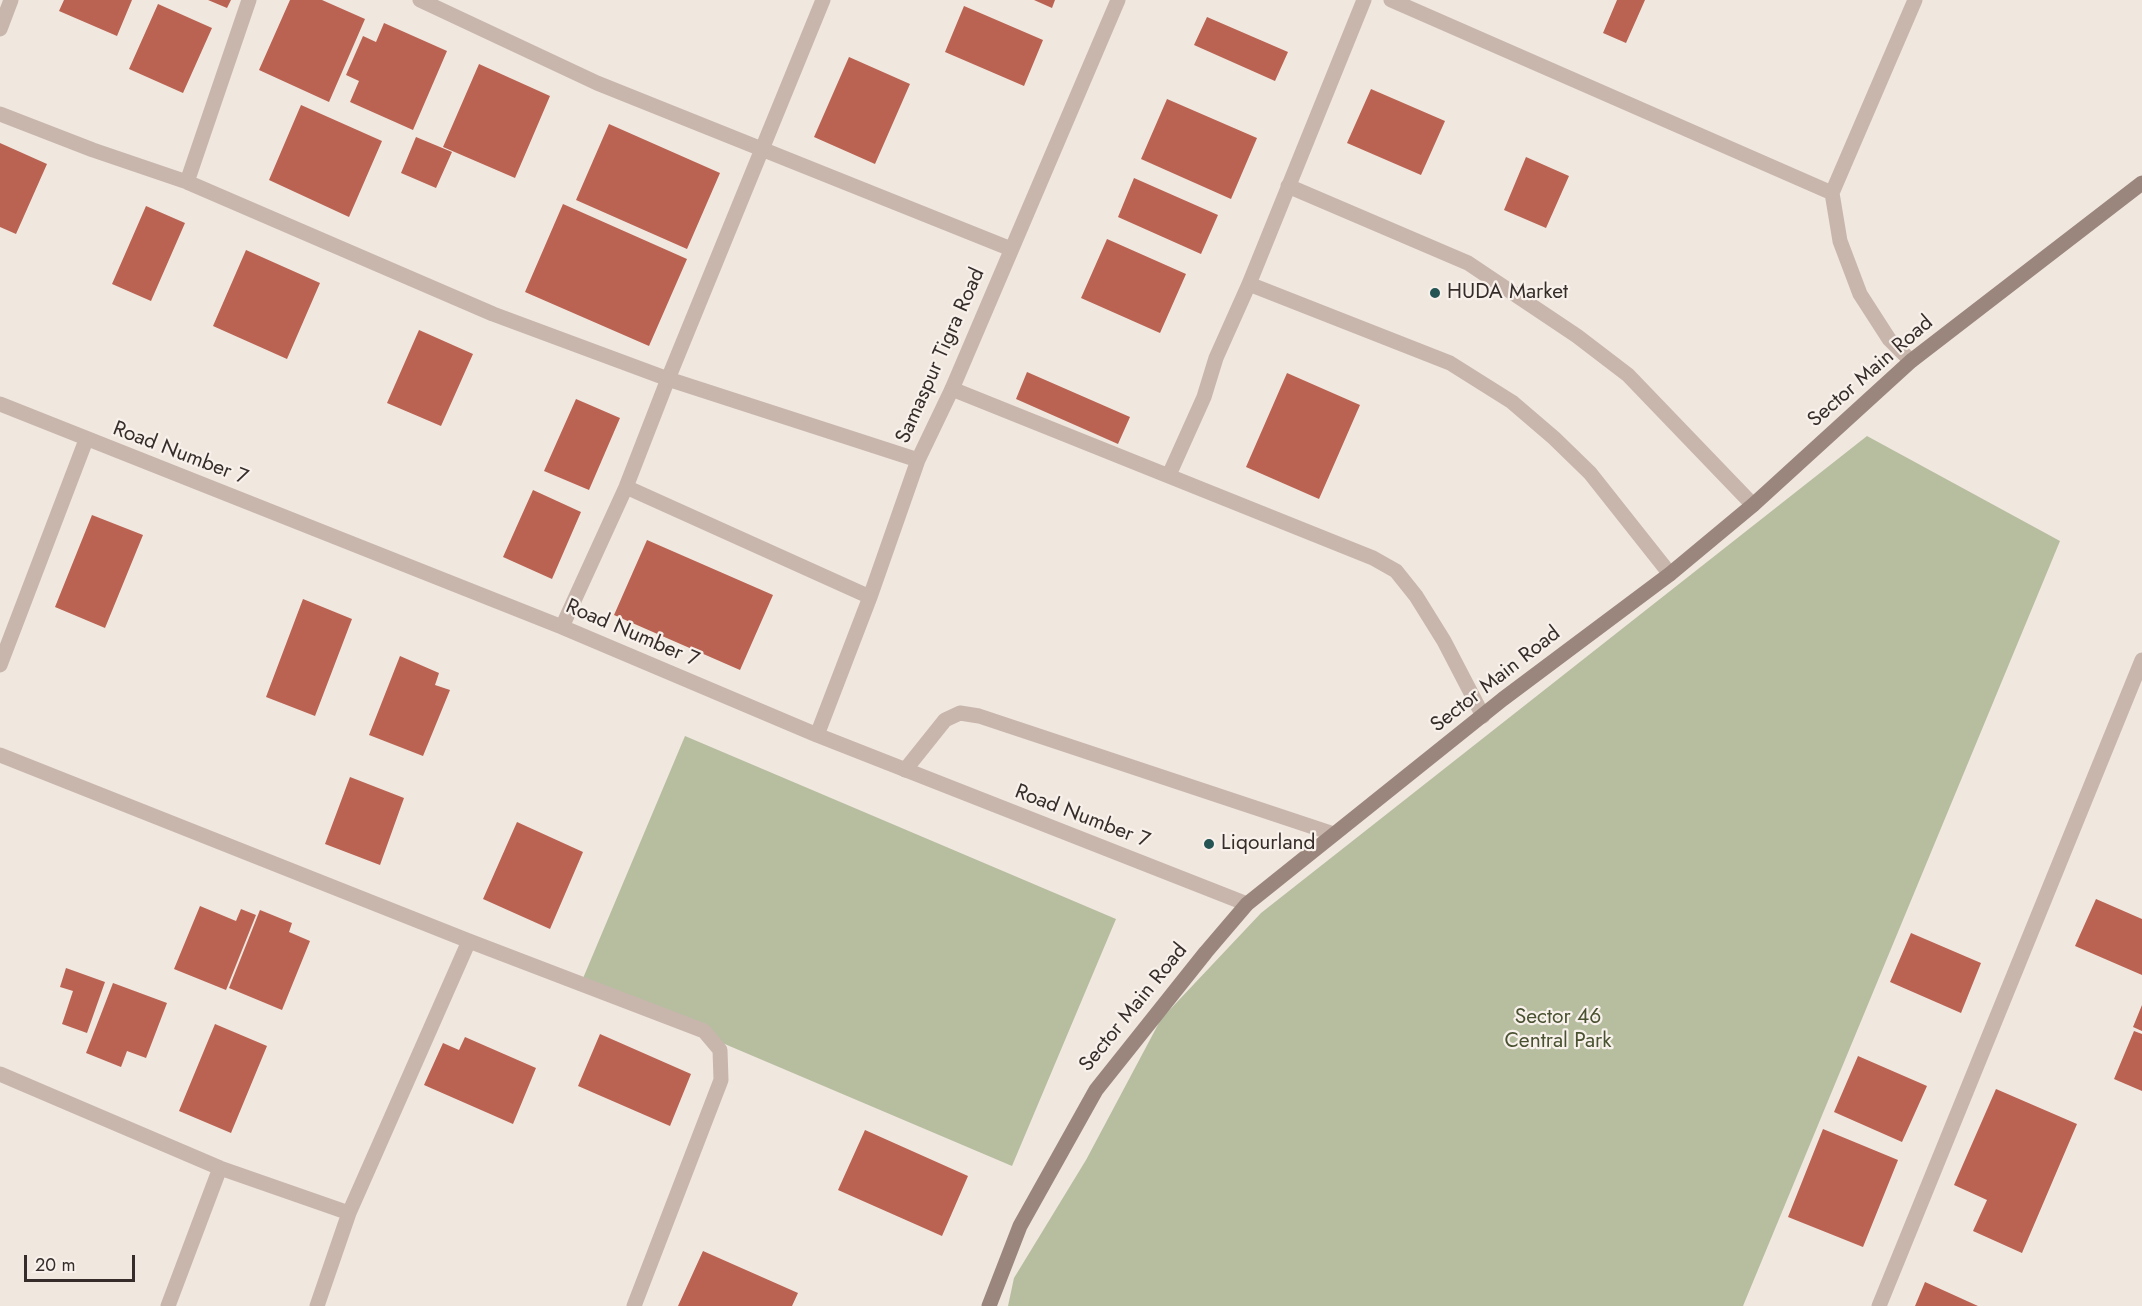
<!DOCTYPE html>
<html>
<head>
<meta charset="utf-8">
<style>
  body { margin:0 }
  #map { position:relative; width:2142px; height:1306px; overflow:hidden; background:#f0e7df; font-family:Jost,sans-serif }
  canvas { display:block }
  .scale { position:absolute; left:24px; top:1255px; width:111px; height:27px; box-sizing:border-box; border:3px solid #362d2a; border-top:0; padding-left:8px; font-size:18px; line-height:21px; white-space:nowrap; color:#362d2a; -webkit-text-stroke:4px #f8f1eb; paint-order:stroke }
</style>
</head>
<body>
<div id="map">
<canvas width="2142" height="1306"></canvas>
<div class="scale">20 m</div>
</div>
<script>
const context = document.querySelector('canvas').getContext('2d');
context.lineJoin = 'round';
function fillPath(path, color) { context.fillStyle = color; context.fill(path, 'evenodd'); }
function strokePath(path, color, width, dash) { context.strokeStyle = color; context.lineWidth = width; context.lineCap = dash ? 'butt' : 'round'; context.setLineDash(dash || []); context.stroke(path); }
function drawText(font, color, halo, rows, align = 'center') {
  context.font = font + ' Jost,sans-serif'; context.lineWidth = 4.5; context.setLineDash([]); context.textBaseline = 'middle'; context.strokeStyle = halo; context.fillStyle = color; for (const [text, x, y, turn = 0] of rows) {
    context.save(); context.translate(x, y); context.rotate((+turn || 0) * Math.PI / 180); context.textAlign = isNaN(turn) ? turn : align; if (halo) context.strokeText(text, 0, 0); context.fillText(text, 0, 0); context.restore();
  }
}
fillPath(new Path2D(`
  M1867,436L2060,541L1743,1306H1008L1014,1278L1086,1160L1161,1019L1261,913Z
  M685,736L1116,919L1012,1166L581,983Z`), '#b7bea0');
fillPath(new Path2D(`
  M64,0H132L117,36L59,11Z
  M208,0H231L227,8Z
  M290,0H322L365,19L329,102L259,70Z
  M1034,0H1055L1052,8Z
  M1617,0H1645L1626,43L1603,33Z
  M158,4L212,28L183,93L129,69Z
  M964,6L1043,40L1024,86L945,52Z
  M1207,17L1288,52L1275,81L1194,45Z
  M384,23L447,51L413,130L350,102L359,81L346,75L363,36L376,42Z
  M849,57L910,84L875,164L814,137Z
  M479,64L550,96L515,178L443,147Z
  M1371,89L1445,121L1421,175L1347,143Z
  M1167,99L1257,138L1231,199L1141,159Z
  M301,105L382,141L349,217L269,180Z
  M609,124L720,173L687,249L576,200Z
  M416,137L452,152L436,188L401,173Z
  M0,143L47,164L16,234L0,227Z
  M1526,157L1569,176L1546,228L1504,210Z
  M1134,178L1218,215L1201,254L1118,217Z
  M563,204L687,259L649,346L525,292Z
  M146,206L185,223L151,301L112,284Z
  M1107,239L1186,274L1160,333L1081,298Z
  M246,250L320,283L287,359L213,326Z
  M419,330L473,354L441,426L387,403Z
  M1027,372L1130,417L1118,444L1016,399Z
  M1287,373L1360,405L1319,499L1246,467Z
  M576,399L620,418L589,490L544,471Z
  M533,490L581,512L552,579L503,557Z
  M92,515L143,535L105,628L55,607Z
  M647,540L773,595L740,670L614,615Z
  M303,599L352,619L315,716L266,697Z
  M400,656L439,673L435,685L450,690L423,756L369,735Z
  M350,777L404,798L380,865L325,844Z
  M517,822L583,852L550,929L483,899Z
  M2096,899L2142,919V975L2075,946Z
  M200,906L236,921L241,909L256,915L226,990L174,969Z
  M260,910L292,923L289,932L310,941L282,1010L229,988Z
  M1911,933L1981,963L1961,1013L1890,982Z
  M66,968L105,982L87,1033L62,1024L73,991L60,987Z
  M113,983L167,1003L146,1058L127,1051L121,1067L86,1053Z
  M2142,1005V1031L2133,1027Z
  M215,1024L267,1046L231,1133L179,1111Z
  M2134,1031L2142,1034V1091L2114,1079Z
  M600,1034L691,1074L670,1126L578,1086Z
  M465,1037L536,1068L513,1124L424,1085L443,1043L459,1050Z
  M1858,1056L1927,1086L1902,1142L1834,1112Z
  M1996,1089L2077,1124L2022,1253L1973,1231L1987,1200L1954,1185Z
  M1823,1129L1898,1160L1863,1247L1788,1217Z
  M865,1130L968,1176L942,1236L838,1190Z
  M703,1251L798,1293L792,1306H678Z
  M1925,1282L1978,1306H1915Z`), '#ba6353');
strokePath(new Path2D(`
  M1391,0L1832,193
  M1288,186L1468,263L1577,336L1628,375L1753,505
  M1249,284L1450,363L1512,402L1554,438L1590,473L1670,574
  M1911,361L1889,339L1860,294L1840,241L1832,193L1915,0
  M952,389L1373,558L1396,571L1416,596L1444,641L1483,716
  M1169,475L1204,397L1216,358L1249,284L1364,0
  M905,770L945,720L960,713L979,716L1334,834`), '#c8b6ac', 15);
strokePath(new Path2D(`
  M420,0L597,83L1011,249
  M0,29L11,0
  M0,114L93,150L187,182L493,314L668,379L918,460
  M187,182L249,0
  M0,404L562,627L817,735L1247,904
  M626,487L870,597
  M562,627L626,487L668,379L823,0
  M0,665L86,440
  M817,735L870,597L918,460L952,389L1118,0
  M0,755L469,941L704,1031L720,1050L721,1080L634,1306
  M0,1074L220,1168L349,1213
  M168,1306L220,1168
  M317,1306L349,1213L469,941
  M1879,1306L2142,660`), '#c8b6ac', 15);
strokePath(new Path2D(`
  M989,1306L1020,1226L1096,1090L1206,952L1247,904L1503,699L1670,574L1753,505L1911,361L2142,183`), '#9b867d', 15);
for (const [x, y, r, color] of [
  [1435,293,6,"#245453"],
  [1209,844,6,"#245453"]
]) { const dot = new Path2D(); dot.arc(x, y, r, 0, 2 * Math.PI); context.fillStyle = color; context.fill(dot); strokePath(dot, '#f8f1eb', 2); }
drawText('21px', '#362d2a', '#f8f1eb', [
  ["HUDA Market",1447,293],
  ["Liqourland",1221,844]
], 'left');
drawText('21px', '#362d2a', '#f8f1eb', [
  ["Samaspur Tigra Road",941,356,-66],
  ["Sector Main Road",1871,372,-41],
  ["Road Number 7",180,454,21],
  ["Road Number 7",632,634,23],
  ["Sector Main Road",1496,680,-38],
  ["Road Number 7",1082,817,21],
  ["Sector Main Road",1134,1008,-51]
]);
drawText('21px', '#495230', '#f8f1eb', [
  ["Sector 46",1558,1018],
  ["Central Park",1558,1042]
]);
</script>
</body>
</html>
